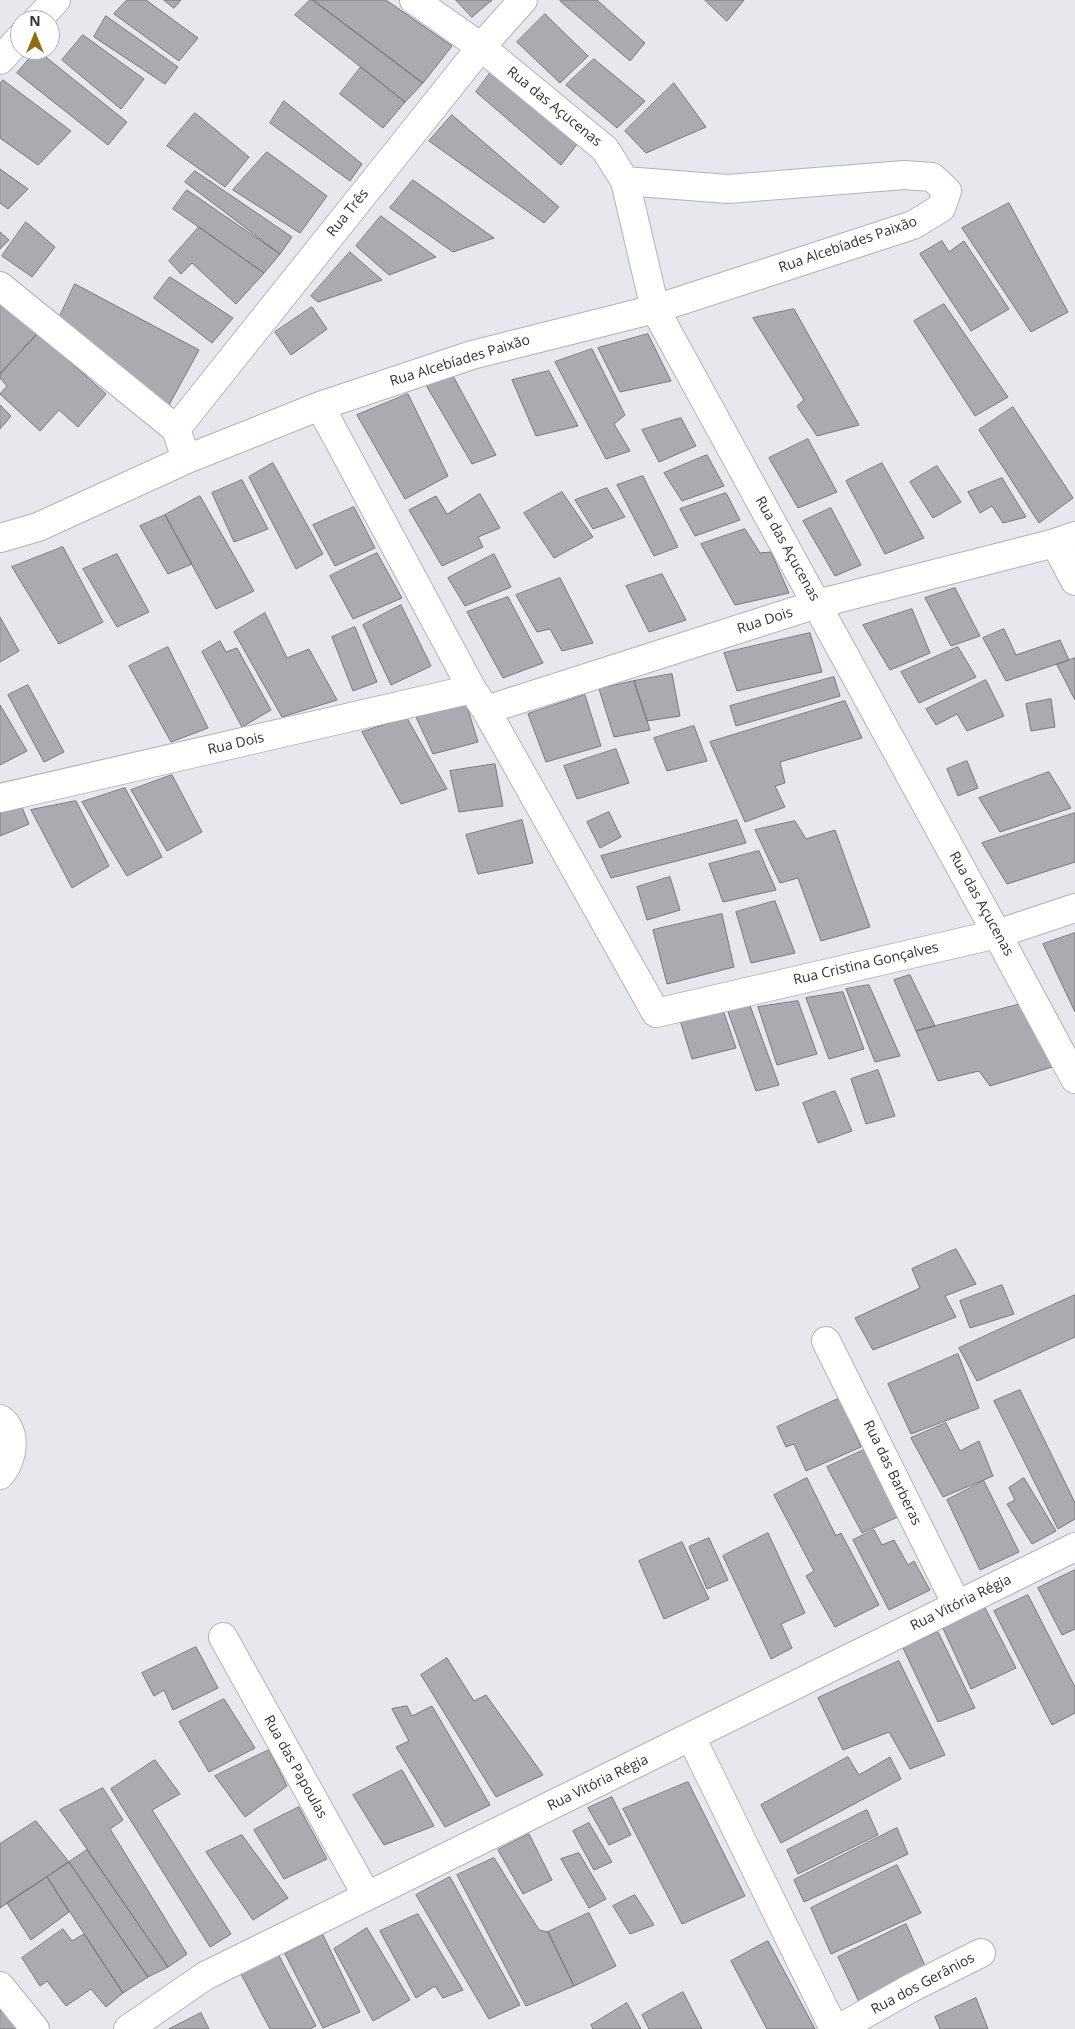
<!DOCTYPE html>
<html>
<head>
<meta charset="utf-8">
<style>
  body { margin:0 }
  #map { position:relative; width:1075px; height:2029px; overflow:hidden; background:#e6e8ee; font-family:"Open Sans",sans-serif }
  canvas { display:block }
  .north { position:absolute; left:10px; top:10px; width:50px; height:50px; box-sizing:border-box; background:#fff; border:1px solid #adadaf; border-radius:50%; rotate:0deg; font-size:14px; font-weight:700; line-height:20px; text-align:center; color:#333336 }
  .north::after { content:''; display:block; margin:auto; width:18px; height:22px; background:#8f6d11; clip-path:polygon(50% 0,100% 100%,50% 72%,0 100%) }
</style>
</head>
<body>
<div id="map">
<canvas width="1075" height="2029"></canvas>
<div class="north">N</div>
</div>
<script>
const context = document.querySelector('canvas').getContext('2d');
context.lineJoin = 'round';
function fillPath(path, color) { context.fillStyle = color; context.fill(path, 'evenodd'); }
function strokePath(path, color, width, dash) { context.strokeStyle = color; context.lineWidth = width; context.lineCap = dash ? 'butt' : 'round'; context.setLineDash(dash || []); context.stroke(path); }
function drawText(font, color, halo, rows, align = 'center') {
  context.font = font + ' "Open Sans",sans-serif'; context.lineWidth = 4; context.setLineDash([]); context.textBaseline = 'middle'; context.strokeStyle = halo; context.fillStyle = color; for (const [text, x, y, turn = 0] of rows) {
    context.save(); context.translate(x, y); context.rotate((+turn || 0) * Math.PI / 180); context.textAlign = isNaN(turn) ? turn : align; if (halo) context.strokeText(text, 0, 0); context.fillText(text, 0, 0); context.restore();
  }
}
const building = new Path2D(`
  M127,0H146L198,38L179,61L114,14Z
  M164,0H181L174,8Z
  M310,0H313L423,83L405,102L295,15Z
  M313,0H386L452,46L423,83Z
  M456,0H492L472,17Z
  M561,0H597L645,43L630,61L560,1Z
  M705,0H744L727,21Z
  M545,14L588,56L560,83L517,42Z
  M106,16L178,67L165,84L94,37Z
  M83,35L144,79L121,109L62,60Z
  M37,50L127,122L108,145L17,73Z
  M594,59L645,101L617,128L566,85Z
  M361,67L405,102L383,128L340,94Z
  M493,69L578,143L561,165L476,92Z
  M3,80L71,131L38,165L0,138V84Z
  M674,83L706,127L646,153L625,131Z
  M284,101L362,164L350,181L270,123Z
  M195,113L249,157L225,187L167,146Z
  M452,115L559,207L544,223L429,141Z
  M267,152L327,196L300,233L233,190Z
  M0,169L28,189L8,209L0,203Z
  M195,171L292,237L280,254L185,182Z
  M413,180L494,238L453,252L390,208Z
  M187,190L280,254L264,273L173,209Z
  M1009,203L1068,312L1031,332L962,228Z
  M381,216L436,257L389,275L356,246Z
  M26,222L55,247L32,277L2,256Z
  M199,227L264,273L236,304L192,263L181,274L169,261Z
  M0,232L9,240L0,249Z
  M942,241L949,252L964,241L1009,309L971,331L920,254Z
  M350,252L382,280L318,302L311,296Z
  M170,277L233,318L212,343L154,298Z
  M75,284L199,350L169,405L59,318Z
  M0,302L38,333L0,374Z
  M944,304L1008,397L975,416L914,321Z
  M312,307L327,329L291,355L275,332Z
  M794,309L859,425L817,436L797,406L804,400L753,318Z
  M38,333L106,394L78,427L59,410L40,431L0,394L7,386L0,378V374Z
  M648,334L671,381L620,392L598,348Z
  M592,349L625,415L614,424L630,451L606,459L555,362Z
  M549,371L578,426L536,436L512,380Z
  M453,376L496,455L472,464L426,385Z
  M408,394L448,476L405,499L357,415Z
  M0,405L11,416L0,429Z
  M1013,407L1073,498L1039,523L979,430Z
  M681,418L696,446L659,462L642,430Z
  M808,439L837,492L798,508L769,458Z
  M707,455L724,486L682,501L664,473Z
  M273,463L323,554L296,569L249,477Z
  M882,463L924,538L885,554L846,481Z
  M937,466L961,502L933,518L910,482Z
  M643,476L678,547L654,556L617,485Z
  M1002,478L1026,517L1003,523L992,506L980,513L968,492Z
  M242,480L268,529L234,542L212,493Z
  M607,488L625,517L593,529L575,500Z
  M562,492L593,537L554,558L524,513Z
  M726,493L740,520L695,536L680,509Z
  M480,494L500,528L478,537L483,547L442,566L409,510L436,496L447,514Z
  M200,496L254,591L216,609L165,515Z
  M354,507L375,548L335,566L313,525Z
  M831,508L861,565L835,576L803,521Z
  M165,515L192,564L168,574L140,526Z
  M745,529L760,553L771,552L789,593L735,605L701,544Z
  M63,547L103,622L59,644L12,567Z
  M377,553L402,598L353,619L330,576Z
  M117,554L149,612L117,627L83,569Z
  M494,554L511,587L465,606L448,578Z
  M662,574L686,620L649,632L626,586Z
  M560,578L593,643L562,651L550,629L537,632L516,595Z
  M955,588L980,636L951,646L925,598Z
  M508,597L543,663L503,678L467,612Z
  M401,605L431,666L391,685L363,625Z
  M912,609L930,653L890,670L863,625Z
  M265,613L287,658L309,649L337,700L282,717L234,632Z
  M0,617L19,651L0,662Z
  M355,627L377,682L353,691L332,637Z
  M1004,629L1016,655L1060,640L1069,660L1006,681L983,638Z
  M810,633L822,672L737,691L724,653Z
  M220,641L226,652L237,648L271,710L242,727L202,652Z
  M168,647L208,728L171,742L129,666Z
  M958,647L976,677L919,703L901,672Z
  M1075,658V700L1057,665Z
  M672,674L680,716L647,721L634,681Z
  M834,677L840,696L736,726L730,706Z
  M986,680L1004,716L967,731L957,714L936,725L926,709Z
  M634,681L650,730L614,737L599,689Z
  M28,685L64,752L44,762L8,695Z
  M585,695L601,746L546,762L528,714Z
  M1051,699L1055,727L1031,731L1026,704Z
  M845,701L862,738L780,762L785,783L775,786L785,807L745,822L710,742Z
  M466,703L478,742L433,754L416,717Z
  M0,705L27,751L0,765Z
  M407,718L447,789L401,804L362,732Z
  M694,726L707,761L667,771L654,738Z
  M616,749L629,783L577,799L564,766Z
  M967,761L978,788L958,796L947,769Z
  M495,764L503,806L459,812L450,771Z
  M1049,772L1071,808L1000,832L979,798Z
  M172,775L202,832L167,851L131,790Z
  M125,788L162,857L127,876L82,802Z
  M76,801L109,866L72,888L31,810Z
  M21,805L29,824L0,836V812Z
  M609,812L621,837L600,848L587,822Z
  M1075,813V862L1007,884L982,843Z
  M522,820L533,863L478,874L466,835Z
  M737,820L746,843L611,878L601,856Z
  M795,821L806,839L835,830L870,927L821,941L798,878L780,883L755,830Z
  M759,851L776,890L723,902L709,864Z
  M670,877L680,910L647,920L637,887Z
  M775,901L795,953L751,963L736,912Z
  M722,914L734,967L667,984L653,930Z
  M1075,933V1012L1043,944Z
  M910,975L935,1026L916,1031L894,980Z
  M869,985L900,1056L875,1062L846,989Z
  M843,992L864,1049L829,1059L806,998Z
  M748,1000L779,1085L756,1091L726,1006Z
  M798,1001L817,1054L777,1065L758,1007Z
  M1025,1003L1052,1067L990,1086L979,1071L938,1081L916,1031Z
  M722,1007L736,1048L692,1059L679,1017Z
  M878,1070L895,1116L866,1124L851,1079Z
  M835,1091L852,1131L818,1143L803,1103Z
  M956,1249L976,1284L945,1296L956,1317L873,1350L855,1318L920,1288L912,1269Z
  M1002,1285L1014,1314L970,1328L960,1301Z
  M1075,1295V1337L977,1381L959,1348Z
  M958,1354L979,1408L911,1434L888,1384Z
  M1020,1390L1075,1503V1519L1058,1529L994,1401Z
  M840,1398L861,1447L806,1471L794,1444L786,1447L777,1427Z
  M946,1423L960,1451L979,1441L993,1476L943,1497L911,1438Z
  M866,1449L900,1516L862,1533L827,1467Z
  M807,1478L836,1536L841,1533L879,1605L835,1627L806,1576L814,1571L774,1495Z
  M1024,1478L1056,1531L1032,1544L1007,1504L1015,1500L1009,1488Z
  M984,1481L1019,1552L980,1570L947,1500Z
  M874,1530L882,1545L894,1540L908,1565L914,1561L930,1590L889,1610L853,1540Z
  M768,1533L805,1613L781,1624L792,1648L771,1659L723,1556Z
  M709,1538L728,1580L707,1589L689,1547Z
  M682,1542L709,1599L664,1619L639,1561Z
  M1075,1570V1629L1062,1635L1038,1588Z
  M1028,1595L1075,1687V1713L1052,1725L994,1611Z
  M983,1604L1016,1668L971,1689L941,1624Z
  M938,1632L975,1708L938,1722L903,1648Z
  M196,1647L218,1688L173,1710L164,1690L154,1696L142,1673Z
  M447,1658L474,1701L486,1695L543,1775L496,1797L421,1675Z
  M899,1661L945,1755L910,1769L889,1732L843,1750L818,1698Z
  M224,1699L255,1748L209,1772L179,1722Z
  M407,1706L412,1716L432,1706L490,1805L445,1827L396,1747L409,1741L392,1709Z
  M269,1750L287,1786L245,1817L215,1776Z
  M848,1757L859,1775L890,1757L901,1779L781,1843L761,1805Z
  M155,1760L180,1794L152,1810L231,1934L210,1947L111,1789Z
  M402,1770L434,1826L384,1845L353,1795Z
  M688,1782L745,1896L682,1924L623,1809Z
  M103,1788L123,1820L110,1829L187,1954L168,1967L60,1810Z
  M612,1797L631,1835L609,1845L588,1808Z
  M299,1807L327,1859L284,1879L254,1830Z
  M867,1810L878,1835L798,1874L787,1850Z
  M36,1821L69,1862L0,1908V1844Z
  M589,1823L612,1862L594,1870L573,1831Z
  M897,1828L908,1854L804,1902L794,1880Z
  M529,1834L552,1880L523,1894L498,1850Z
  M242,1835L288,1898L253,1920L206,1852Z
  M87,1850L168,1967L148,1977L69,1862Z
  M579,1853L606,1899L589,1908L561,1859Z
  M494,1858L539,1930L548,1932L574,1986L526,2006L457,1875Z
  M69,1862L148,1977L123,1993L47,1877Z
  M897,1865L921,1913L831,1954L811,1908Z
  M47,1877L69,1912L31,1940L7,1903Z
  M450,1877L520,2005L489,2019L416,1895Z
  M635,1895L654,1925L630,1934L613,1906Z
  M589,1913L616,1966L574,1986L548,1932Z
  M418,1914L463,1990L443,1998L435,1986L416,1998L380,1931Z
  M906,1924L927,1970L860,2004L838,1957Z
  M367,1928L410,2000L373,2021L334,1949Z
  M63,1929L72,1941L84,1934L123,1993L106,2007L91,1989L66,2006L47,1981L40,1986L22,1958Z
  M323,1935L360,2012L323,2028L285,1954Z
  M768,1941L815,2029H767L731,1961Z
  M278,1954L316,2026L310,2029H270L241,1974Z
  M683,1992L702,2029H649L642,2015Z
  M976,1998L988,2029H940L935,2017Z
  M627,2003L641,2029H593L591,2025Z
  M0,2010L19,2029H0Z
  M201,2013L209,2029H169Z`);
fillPath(building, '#a9abb1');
strokePath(building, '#77787e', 1);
const minor = new Path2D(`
  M414,0L481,47L605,149L625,181L655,309L997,934L1075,1079
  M37,20L56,0
  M0,60L20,38
  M0,286L176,429L182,447
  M320,406L472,689L486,710L656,1013L997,934L1075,908
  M176,429L481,47L523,0
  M0,538L38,527L187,459L320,406L472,355L655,309L913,225L941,208L947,191L932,177L904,175L728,189L625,181
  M1055,543L1075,581
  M486,710L817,604L1055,543L1075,536
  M0,798L472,689
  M826,1341L957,1605
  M0,1419C3,1421 7,1425 8,1428C16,1442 10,1464 0,1475
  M223,1637L367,1896
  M691,1737L834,2029
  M0,1986L35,2029
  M128,2029L205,1976L1075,1547
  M838,2029L913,1987L981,1953`);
strokePath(minor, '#b1b3b9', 30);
strokePath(minor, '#fff', 28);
drawText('14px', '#333336', '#fff', [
  ["Rua das Açucenas",554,107,39],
  ["Rua Três",348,213,-51],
  ["Rua Alcebíades Paixão",848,245,-19],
  ["Rua Alcebíades Paixão",460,361,-17],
  ["Rua das Açucenas",787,549,61],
  ["Rua Dois",765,621,-18],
  ["Rua Dois",236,744,-13],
  ["Rua das Açucenas",981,904,61],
  ["Rua Cristina Gonçalves",866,964,-13],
  ["Rua das Barberas",892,1473,64],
  ["Rua Vitória Régia",961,1603,-26],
  ["Rua das Papoulas",295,1767,61],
  ["Rua Vitória Régia",598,1783,-26],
  ["Rua dos Gerânios",923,1984,-28]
]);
</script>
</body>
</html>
